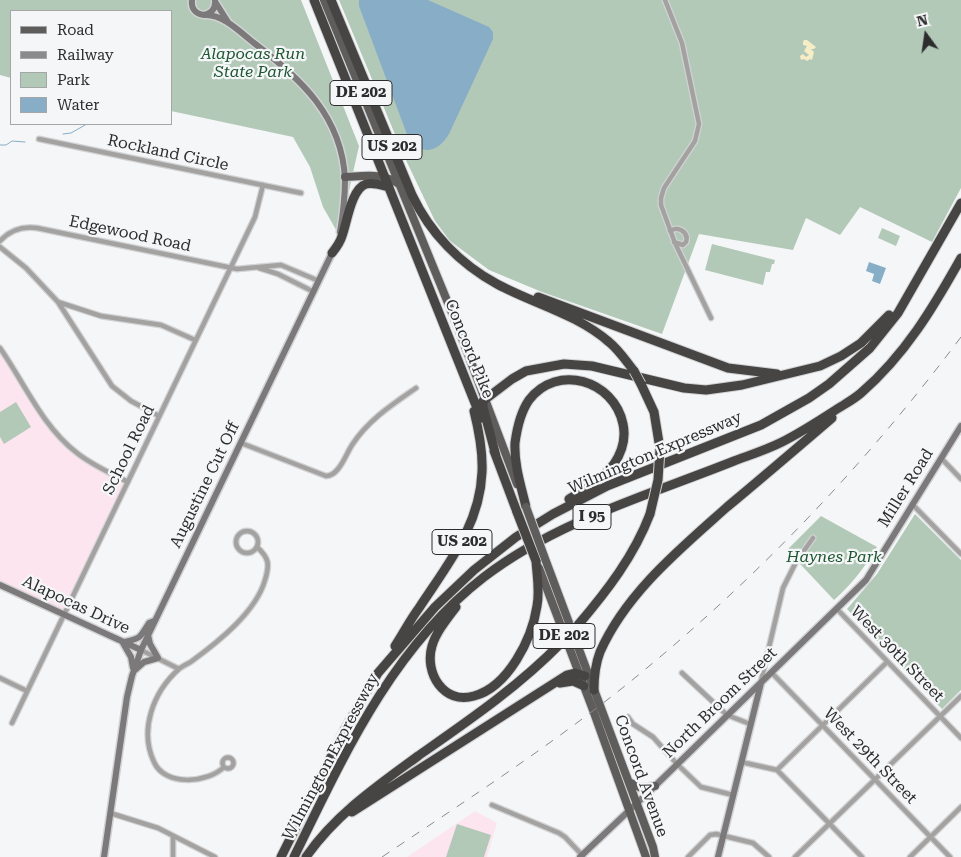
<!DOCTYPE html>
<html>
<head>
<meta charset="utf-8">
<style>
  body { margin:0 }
  #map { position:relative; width:961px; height:857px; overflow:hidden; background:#f5f6f8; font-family:"Roboto Serif",serif }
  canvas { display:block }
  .legend { position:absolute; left:10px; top:10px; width:162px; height:115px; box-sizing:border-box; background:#f5f6f8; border:1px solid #a5a6a7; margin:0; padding:6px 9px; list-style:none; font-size:15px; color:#2d2d2e }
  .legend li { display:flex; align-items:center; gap:10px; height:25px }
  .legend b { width:25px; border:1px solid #a5a6a7 }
  .north { position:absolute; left:901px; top:10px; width:50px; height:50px; -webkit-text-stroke:4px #f5f6f8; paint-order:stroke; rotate:346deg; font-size:14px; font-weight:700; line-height:20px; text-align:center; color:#2d2d2e }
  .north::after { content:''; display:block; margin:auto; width:18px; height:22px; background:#2d2d2e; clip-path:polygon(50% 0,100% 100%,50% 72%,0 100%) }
</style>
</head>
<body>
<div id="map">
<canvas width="961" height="857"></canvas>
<ul class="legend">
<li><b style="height:6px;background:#5f5d5c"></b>Road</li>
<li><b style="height:6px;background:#8a8b8c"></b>Railway</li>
<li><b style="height:14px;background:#b3c9b8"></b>Park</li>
<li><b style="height:14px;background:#87adc7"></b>Water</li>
</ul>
<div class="north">N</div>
</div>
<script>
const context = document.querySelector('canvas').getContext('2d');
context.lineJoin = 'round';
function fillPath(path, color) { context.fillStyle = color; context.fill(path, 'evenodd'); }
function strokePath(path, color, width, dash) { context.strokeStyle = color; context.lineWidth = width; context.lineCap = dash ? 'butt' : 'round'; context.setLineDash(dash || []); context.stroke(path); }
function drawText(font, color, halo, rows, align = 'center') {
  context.font = font + ' "Roboto Serif",serif'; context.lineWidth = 4.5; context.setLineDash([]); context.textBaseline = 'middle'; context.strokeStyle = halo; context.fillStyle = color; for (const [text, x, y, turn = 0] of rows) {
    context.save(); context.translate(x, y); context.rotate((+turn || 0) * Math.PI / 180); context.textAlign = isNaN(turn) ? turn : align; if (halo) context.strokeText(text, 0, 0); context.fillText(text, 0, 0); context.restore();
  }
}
fillPath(new Path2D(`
  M0,348L41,414L77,453L128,482L64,615L0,585Z
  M475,811L497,823L487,857H407Z`), '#fde5f0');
fillPath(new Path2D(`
  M0,0H301L359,146L339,235L323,207L310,167L293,137L171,111V11H11V78L0,75Z
  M339,0H961V188L932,242L860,207L840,235L806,218L793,250L699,234L662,334L542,292L489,270L450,241L435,221L404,156Z
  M882,228L900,236L896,246L878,238Z
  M712,244L775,260L774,264H772L770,272H766L763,285L705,270Z
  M16,402L31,427L4,444L0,437V412Z
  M915,514L961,560V690L942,709L847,609L877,574Z
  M821,516L877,547C865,567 852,584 834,600L787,550Z
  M457,824L491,835L484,857H446Z`), '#b3c9b8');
fillPath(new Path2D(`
  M807,40L816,47L814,49H811L814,52L812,60L810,59L807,61L804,59L801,60L800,56L803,54L806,57L809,55L804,51L807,46L803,45V42L804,40Z`), '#f6edc7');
fillPath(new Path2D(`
  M359,0H428L489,27L493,32V39L449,134C438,152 422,157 408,137L359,6Z
  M869,262L886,268L880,284L872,281L874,274L866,271Z`), '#87adc7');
strokePath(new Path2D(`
  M63,134L71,133L87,124
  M0,145H6L12,141L25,142`), '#87adc7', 1);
const street = new Path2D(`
  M665,0L682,43L699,124L695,141L664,188L661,198V205L675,243L711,318
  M39,139L301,193
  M670,231C679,225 689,233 686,242L683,245L674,242
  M0,241C10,230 22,226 37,228L237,269L281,265L319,281
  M0,247L26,268L58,302L112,386L131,401L159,416
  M259,268L278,274L314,292
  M58,302L101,316L161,325L195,340
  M0,348C25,384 42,426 77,453C92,465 110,473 128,482
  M241,443L326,476C339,476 346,454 352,445C368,420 393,404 416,388
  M941,458L961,479
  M912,504L961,554
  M236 542a11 11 0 1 1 22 0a11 11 0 1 1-22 0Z
  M837,609L961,738
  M141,650L179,669
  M771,672L950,857
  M682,673L727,715L750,724
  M0,678L27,691
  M761,681L783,588L796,562L813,538
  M628,717L633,724L653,737L677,764L701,787L733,795
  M12,723L255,217L263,185
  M222.5 763a5.5 5.5 0 1 1 11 0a5.5 5.5 0 1 1-11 0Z
  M741,762L777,770L862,857
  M224,767C208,783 165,787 154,762C139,730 153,692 179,669C182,666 188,664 192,661C218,642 256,612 265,580C270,564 269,558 257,547
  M777,770L887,662
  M492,805L559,833L565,837L583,856
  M110,813L158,828L215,857
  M173,857V837
  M688,857L710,835L716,834L753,843L769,857
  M795,857L961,696
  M910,857L961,807`);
const secondary = new Path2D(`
  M192,0C191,8 195,14 204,15C212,13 216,8 215,0
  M216,3L228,22
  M205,15C223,14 241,33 254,43C300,78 342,116 345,179C345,197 343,214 340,232
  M0,585L141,650
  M124,642C141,638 139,639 149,623L154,621
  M123,643L131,657L133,668
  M135,670L144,662L158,658L150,644L148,635
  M104,857L127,697L132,676L141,650L333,251
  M580,857L655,786L866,580L961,426
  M718,857L761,683`);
const primary = new Path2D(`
  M324,0L457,325L517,484
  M345,177C364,176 384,172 400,185
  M544,556L653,847L655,857
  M539,568L593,710L646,857
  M629,782L641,788L655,786`);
const highway = new Path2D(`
  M314,0L481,418
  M331,0L412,195C430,233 460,264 497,284C534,304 577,314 609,342C619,350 626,361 634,371
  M332,253C336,248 340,243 342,236C347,223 351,189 366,184C373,182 381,185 389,187
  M538,297L728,368L777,374
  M641,384L654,412L660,449
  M494,451L517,512
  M496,456L483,407V401L512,379L526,371L564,364L592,366L684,388L706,390L742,385L820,366L841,356L861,343L889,315
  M526,507C521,486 514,465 515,443C517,428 520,413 529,400C557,363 614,380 623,424C626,438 622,452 614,464C603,479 585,489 569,499
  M456,607C447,619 436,632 432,646C424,673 444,705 474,696C508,687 532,639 537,606C540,591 537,576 536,561
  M578,625C607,591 634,556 650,514
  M395,646C403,634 410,620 419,608C447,565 480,526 482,472C483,451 479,431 474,411
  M560,683L573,681L584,686
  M594,690C594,676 595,665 600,652C626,593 680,549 727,507C762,478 797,448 832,418
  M352,812L567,675L575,673L585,676
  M281,857L346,727L378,673L435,607L474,570L516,537L553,514L607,486L761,425L809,398L829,384L870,348L898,313L961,203
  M294,857C344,755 392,648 484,577C557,521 649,495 734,461C750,455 766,450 782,442C800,433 817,422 834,411C843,405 853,400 861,393C905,355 933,308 961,258
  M306,857C335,815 377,786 418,756C468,721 518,687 561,643`);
strokePath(street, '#d1d2d4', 7);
strokePath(secondary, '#d1d2d4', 9);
strokePath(primary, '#d1d2d4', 10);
strokePath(highway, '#d1d2d4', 11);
strokePath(street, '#a3a2a1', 4.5);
strokePath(secondary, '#7b7979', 6);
strokePath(primary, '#5f5d5c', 8);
strokePath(highway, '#474544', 9);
strokePath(new Path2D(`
  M382,857C474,795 569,734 654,662C769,566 871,457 961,337`), '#8a8b8c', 1, [9, 9]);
const primaryBridge = new Path2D(`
  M526,507L544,556`);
const highwayBridge = new Path2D(`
  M634,371L641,384
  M517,512L536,561
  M650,514L658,480L660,449
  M561,643L578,625`);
strokePath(primaryBridge, '#d1d2d4', 10, []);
strokePath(highwayBridge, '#d1d2d4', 11, []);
strokePath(primaryBridge, '#5f5d5c', 8);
strokePath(highwayBridge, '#474544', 9);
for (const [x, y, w] of [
  [361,93,62],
  [392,147,60],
  [592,517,38],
  [462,542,60],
  [564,636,62]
]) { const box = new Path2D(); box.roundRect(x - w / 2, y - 12.5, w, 25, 4); context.fillStyle = '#f5f6f8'; context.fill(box); strokePath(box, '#2d2d2e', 1); }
drawText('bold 15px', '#2d2d2e', null, [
  ["DE 202",361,93],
  ["US 202",392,147],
  ["I 95",592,517],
  ["US 202",462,542],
  ["DE 202",564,636]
]);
drawText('italic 16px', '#1e5631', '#f5f6f8', [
  ["Alapocas Run",253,54],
  ["State Park",253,72],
  ["Haynes Park",834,557]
]);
drawText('16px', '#2d2d2e', '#f5f6f8', [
  ["Rockland Circle",168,153,12],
  ["Edgewood Road",130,234,12],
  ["Concord Pike",469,349,68],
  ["School Road",129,450,-64],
  ["Wilmington Expressway",655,453,-23],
  ["Augustine Cut Off",205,485,-64],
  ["Miller Road",906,488,-58],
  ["Alapocas Drive",76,605,25],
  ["West 30th Street",897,654,46],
  ["North Broom Street",720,703,-44],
  ["West 29th Street",870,756,46],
  ["Wilmington Expressway",331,757,-62],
  ["Concord Avenue",641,776,70]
]);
</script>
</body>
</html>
